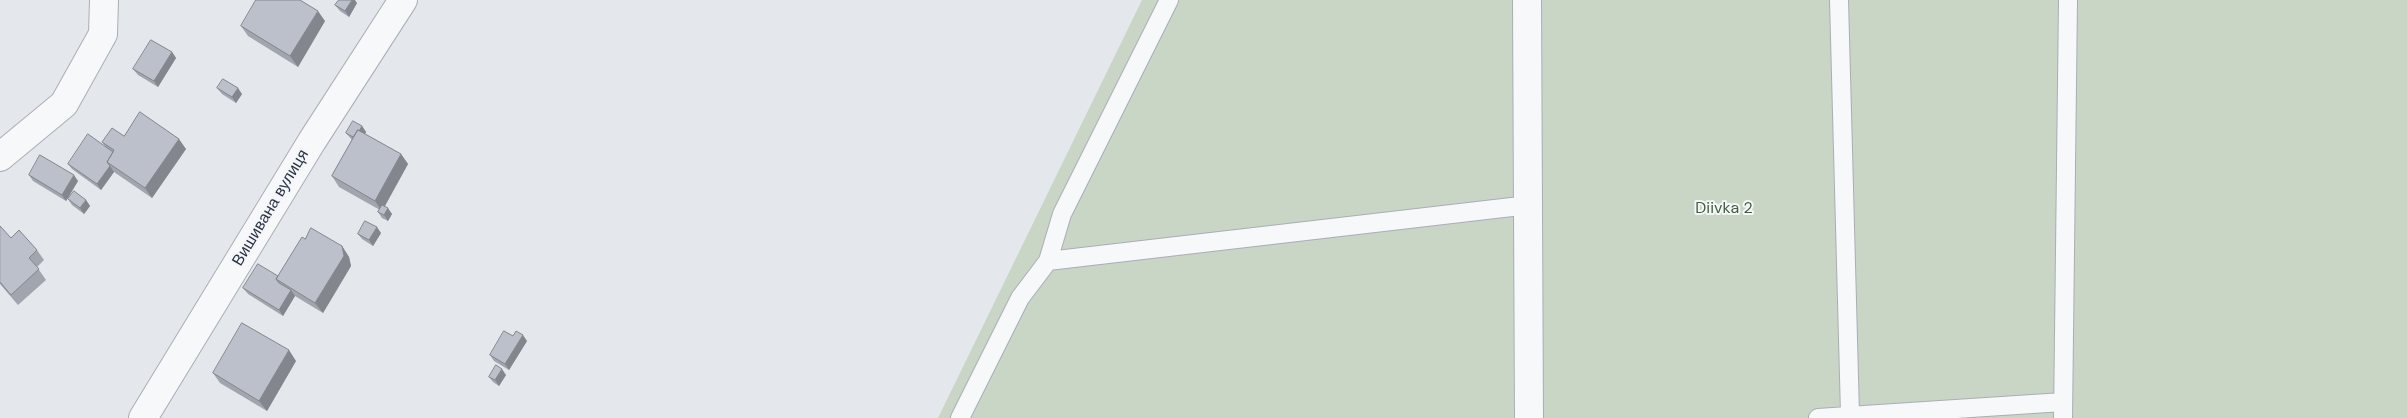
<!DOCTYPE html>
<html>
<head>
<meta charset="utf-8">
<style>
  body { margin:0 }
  canvas { display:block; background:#e4e7ec }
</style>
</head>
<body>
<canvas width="2407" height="418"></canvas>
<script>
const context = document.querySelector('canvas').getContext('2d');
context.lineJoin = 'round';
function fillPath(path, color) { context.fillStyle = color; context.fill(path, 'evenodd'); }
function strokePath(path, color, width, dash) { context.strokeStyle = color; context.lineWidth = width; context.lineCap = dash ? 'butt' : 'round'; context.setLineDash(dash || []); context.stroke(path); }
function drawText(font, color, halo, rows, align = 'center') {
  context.font = font + ' "DM Sans",sans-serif'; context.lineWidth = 4; context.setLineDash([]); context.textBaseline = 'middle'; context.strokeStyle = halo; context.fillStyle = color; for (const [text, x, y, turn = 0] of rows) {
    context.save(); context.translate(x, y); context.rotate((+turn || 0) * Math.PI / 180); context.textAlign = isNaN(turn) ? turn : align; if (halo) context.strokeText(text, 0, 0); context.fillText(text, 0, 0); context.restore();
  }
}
fillPath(new Path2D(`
  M1142,0H2407V418H938Z`), '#c9d6c5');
const service = new Path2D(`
  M1839,0L1850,414
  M1048,261L1529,205
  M960,418L1020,298L1048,261L1062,214L1169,0
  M1818,418L2063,402
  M2063,418L2068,0`);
const minor = new Path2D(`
  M1527,0L1529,418
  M0,157L64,104L103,34L104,0
  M143,418L312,141L403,0`);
strokePath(service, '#a9aeb7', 20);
strokePath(minor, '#a9aeb7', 30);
strokePath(service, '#f7f8fa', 18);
strokePath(minor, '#f7f8fa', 28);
fillPath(new Path2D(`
  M357,3L349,17L340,11L335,5Z
  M325,21L298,67L248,36L241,26Z
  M172,52L176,58L158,87L138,75L133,69Z
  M217,88L242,94L236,103L222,94Z
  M362,126L366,132L365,134L401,154L408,164L385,206L392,214L388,221L382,218L378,212L380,210L339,187L332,176L352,140L346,133Z
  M124,136L186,149L152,198L114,172L101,190L72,169L68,164L105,146L102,142Z
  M29,175L78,181L66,201L33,181Z
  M68,199L86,200L90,206L84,214L72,205Z
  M0,226L11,238L37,250L44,260L37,267L46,280L18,305L0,284Z
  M381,233L373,246L362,239L358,234Z
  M305,239L342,246L349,257L351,266L323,313L295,296L283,316L248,294L243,288L278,276Z
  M513,336L527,341L509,370L494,361L490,355Z
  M296,361L267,411L220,383L213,373Z
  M506,375L499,386L493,382L489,377Z`), '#a1a5ae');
fillPath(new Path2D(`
  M352,0H355L357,3L349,17L345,11Z
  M318,11L325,21L298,67L290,56Z
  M172,52L176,58L158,87L154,81Z
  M238,88L242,94L236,103L232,97Z
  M362,126L366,132L359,144L355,138Z
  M179,139L186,149L152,198L145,188Z
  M401,154L408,164L382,211L375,201Z
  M110,166L114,172L101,190L97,184Z
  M74,175L78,181L66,201L62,195Z
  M86,200L90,206L84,214L80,208Z
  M388,208L392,214L388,221L384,215Z
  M377,227L381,233L373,246L369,240Z
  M342,246L349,257L351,266L323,313L315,303Z
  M291,290L295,296L283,316L279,310Z
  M523,335L527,341L509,370L505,364Z
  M289,350L296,361L267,411L259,401Z
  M502,369L506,375L499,386L495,380Z`), '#83868d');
const building = new Path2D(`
  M256,0H300L318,11L290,56L241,26Z
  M339,0H352L345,11L335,5Z
  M151,40L172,52L154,81L133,69Z
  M223,79L238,88L232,97L217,88Z
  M140,112L179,139L145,188L107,162L114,150L102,142L112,128L124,136Z
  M353,121L362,126L359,131L358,130L353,137L346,133Z
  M358,130L401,154L375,201L332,176Z
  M88,134L113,152L107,162L110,166L97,184L68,164Z
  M40,155L74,175L62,195L29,175Z
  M74,191L86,200L80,208L68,199Z
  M382,205L388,208L384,215L378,212Z
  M365,221L377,227L369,240L358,234Z
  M0,226L11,238L19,230L37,250L29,258L39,269L11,295L0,282Z
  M311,228L342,246L344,256L315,303L276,279L302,237L305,239Z
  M258,264L278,276L276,279L279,283L291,290L279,310L243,288Z
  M242,323L289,350L259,401L213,373Z
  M504,331L513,336L516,331L523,335L505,364L490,355Z
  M496,365L502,369L495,380L489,377Z`);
fillPath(building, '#bbc0ca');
strokePath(building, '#83868d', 1);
drawText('16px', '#2b3445', '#f4f6f9', [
  ["Вишивана вулиця",271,208,-59]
]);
drawText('16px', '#3f6138', '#f4f6f9', [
  ["Diivka 2",1724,209]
]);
</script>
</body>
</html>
